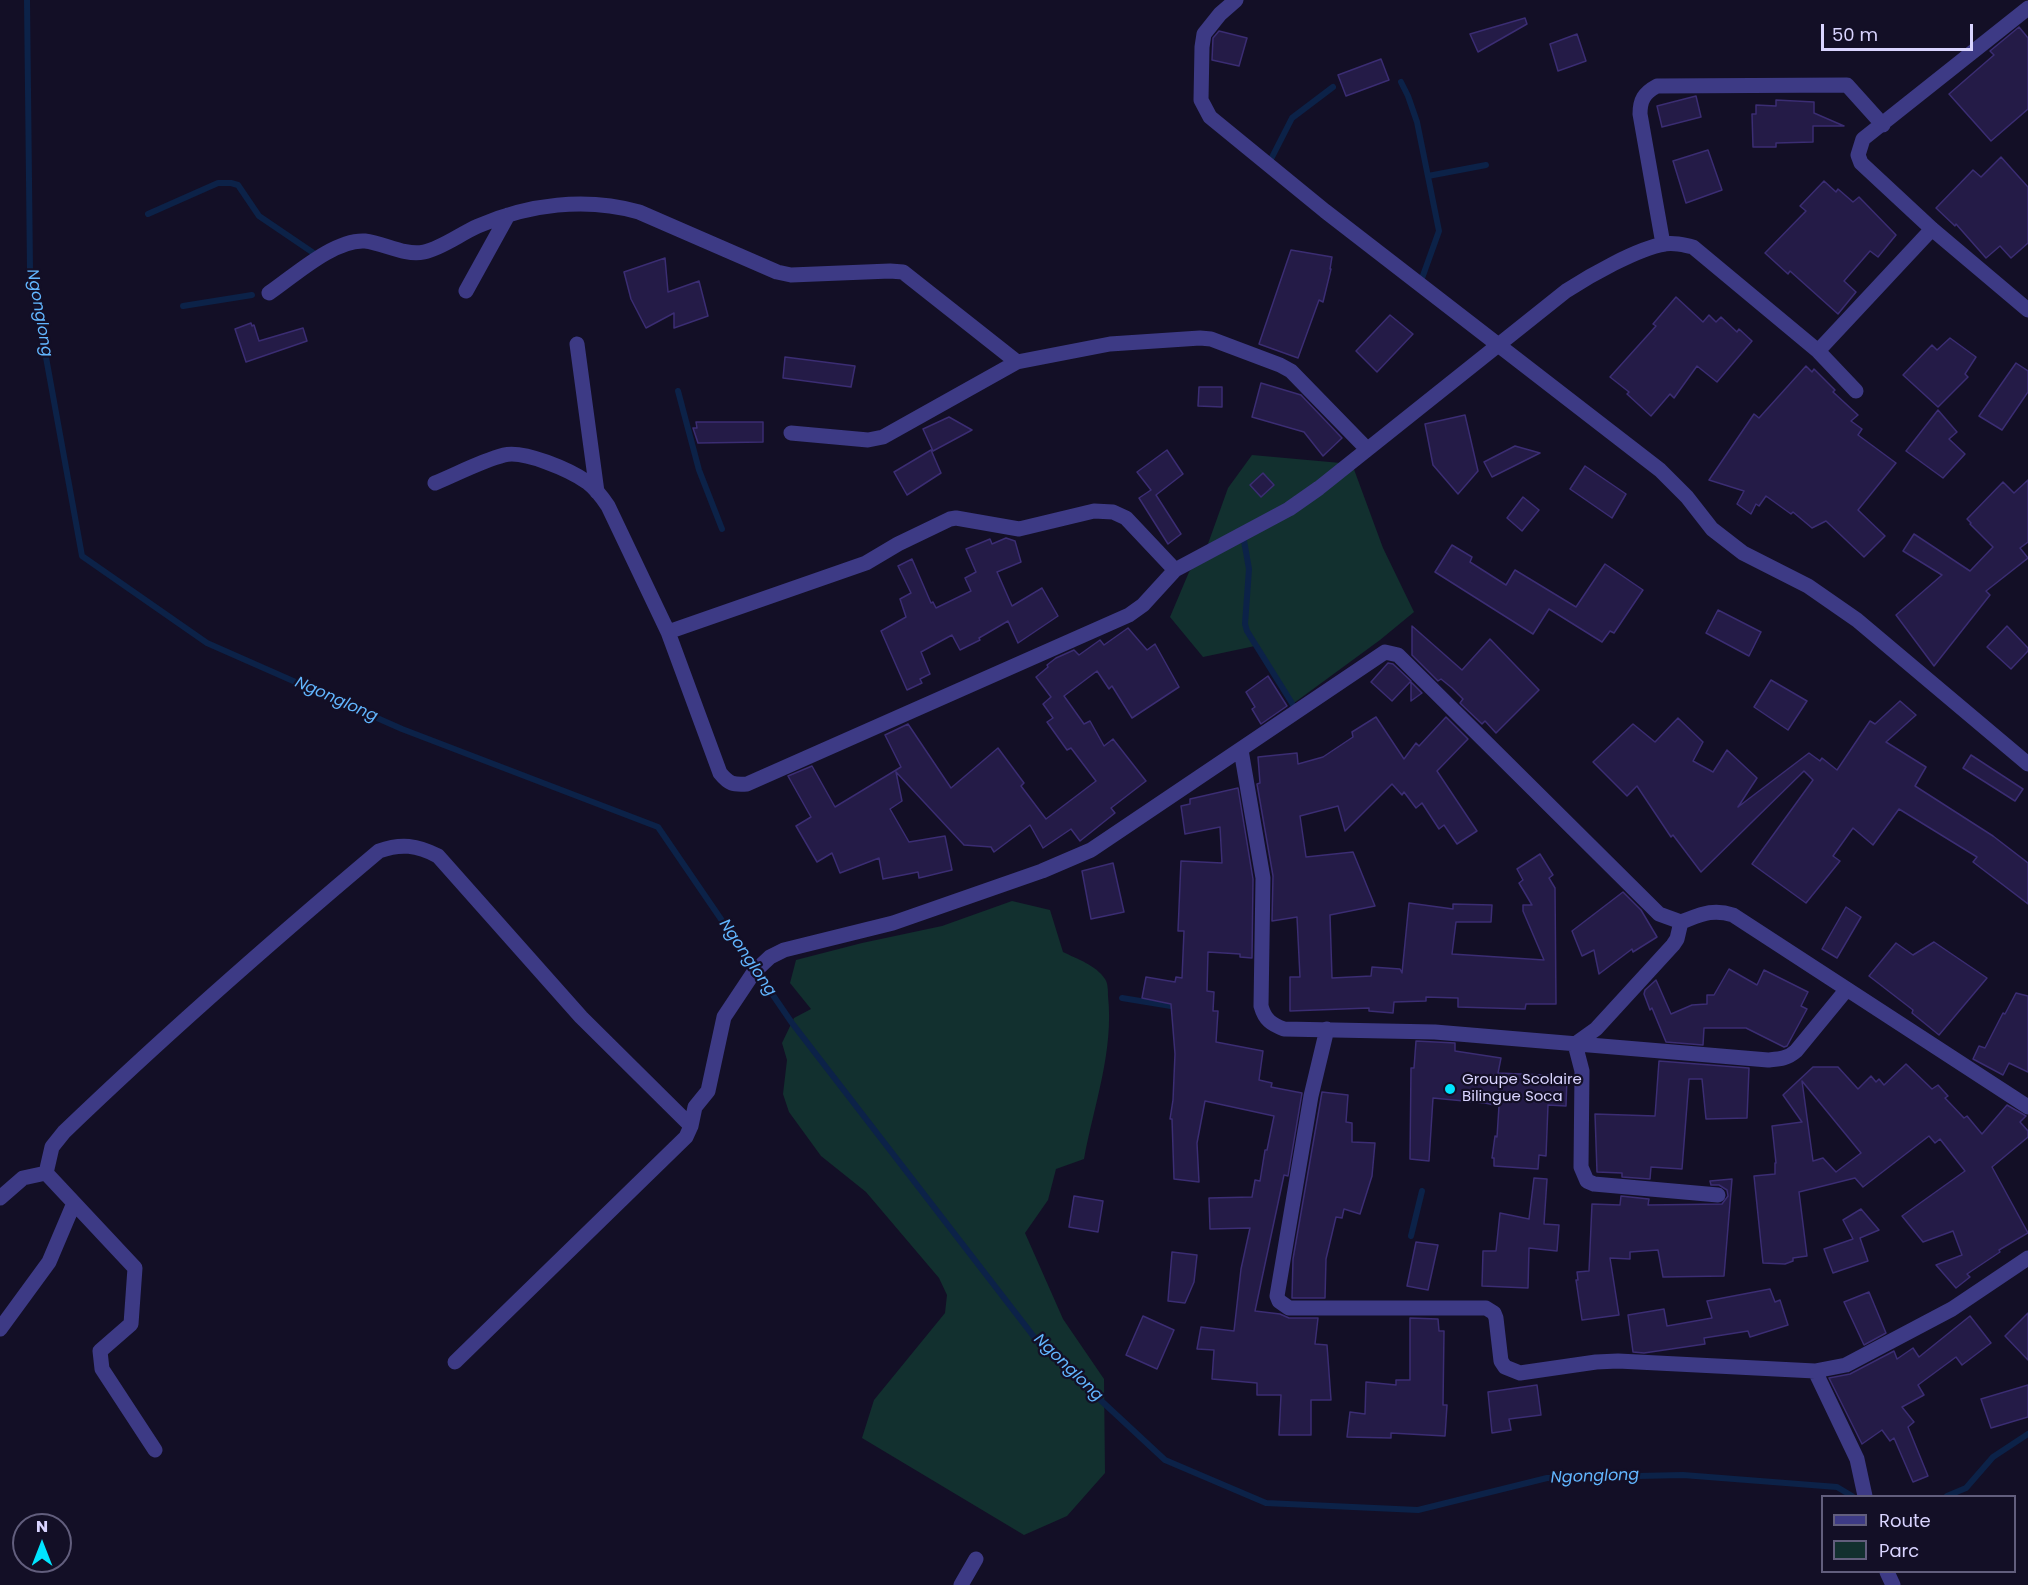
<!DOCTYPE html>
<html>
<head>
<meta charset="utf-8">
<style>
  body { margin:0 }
  #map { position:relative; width:2028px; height:1585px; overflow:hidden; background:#130f26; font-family:Poppins,sans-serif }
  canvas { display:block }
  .legend { position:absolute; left:1821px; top:1495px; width:195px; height:78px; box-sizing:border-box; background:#130f26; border:2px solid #625e7d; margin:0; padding:8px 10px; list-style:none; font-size:18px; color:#d9d4ff }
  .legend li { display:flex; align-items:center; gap:12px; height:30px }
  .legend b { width:30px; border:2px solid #625e7d }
  .north { position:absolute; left:12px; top:1513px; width:60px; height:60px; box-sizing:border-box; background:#130f26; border:2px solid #625e7d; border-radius:50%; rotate:0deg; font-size:16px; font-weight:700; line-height:24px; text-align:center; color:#d9d4ff }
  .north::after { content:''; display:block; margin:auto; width:21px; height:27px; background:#00e5ff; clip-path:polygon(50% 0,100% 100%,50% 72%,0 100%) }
  .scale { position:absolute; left:1821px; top:24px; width:152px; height:27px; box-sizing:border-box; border:3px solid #d9d4ff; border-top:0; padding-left:8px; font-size:18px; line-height:21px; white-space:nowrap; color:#d9d4ff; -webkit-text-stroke:4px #130f26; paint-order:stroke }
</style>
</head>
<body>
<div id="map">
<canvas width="2028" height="1585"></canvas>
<ul class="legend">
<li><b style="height:8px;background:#3d3a85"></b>Route</li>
<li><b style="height:16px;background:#12302f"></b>Parc</li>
</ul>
<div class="north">N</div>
<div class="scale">50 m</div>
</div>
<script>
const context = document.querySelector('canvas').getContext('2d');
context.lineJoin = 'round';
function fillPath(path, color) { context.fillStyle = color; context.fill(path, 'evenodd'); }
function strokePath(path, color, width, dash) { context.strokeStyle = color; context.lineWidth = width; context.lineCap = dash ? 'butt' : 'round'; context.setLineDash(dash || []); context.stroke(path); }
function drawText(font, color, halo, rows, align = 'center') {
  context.font = font + ' Poppins,sans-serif'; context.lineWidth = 4.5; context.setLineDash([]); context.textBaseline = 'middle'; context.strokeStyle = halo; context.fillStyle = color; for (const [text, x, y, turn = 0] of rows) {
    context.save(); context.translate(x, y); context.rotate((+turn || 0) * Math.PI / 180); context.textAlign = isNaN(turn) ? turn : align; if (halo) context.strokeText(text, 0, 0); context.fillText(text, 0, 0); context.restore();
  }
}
fillPath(new Path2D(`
  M1252,455L1352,464L1383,548L1414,612L1380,640L1294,703L1255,646L1203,657L1170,617L1189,572L1204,555L1228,488Z
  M1012,901L1050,910L1063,952C1077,959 1096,965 1105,979C1108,983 1108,991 1108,996C1114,1051 1094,1105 1084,1159L1056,1169L1048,1200L1025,1233L1063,1319L1104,1379L1105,1473L1067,1516L1024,1535L862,1438L874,1400L945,1313L947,1295L939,1278L866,1192L821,1156L789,1112L783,1094L787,1060L782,1043L794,1018L811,1009L790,983L796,960L862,943L942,926Z`), '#12302f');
strokePath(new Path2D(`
  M27,0L30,269L82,556L207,643L402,729L658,827L792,1023L1038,1342L1165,1460L1266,1503L1418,1510L1547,1478L1683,1475L1837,1487L1852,1496
  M1401,82L1408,96L1417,122L1439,231L1421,281
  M1268,165L1292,118L1333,87
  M1428,176L1486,165
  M148,214L218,183H231L238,185L259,216L315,254
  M183,306L252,295
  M678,391L699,470L722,529
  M1243,535L1249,569L1245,624L1247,631L1295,708
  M1122,998L1171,1006
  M1411,1236L1422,1191
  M1947,1496L1966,1488L1993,1457L2028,1434`), '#0c2248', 6);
const building = new Path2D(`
  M1525,18L1527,24L1478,52L1470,34Z
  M2019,27L2028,38V109L1991,141L1949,94L1994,55L1990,51Z
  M1219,31L1247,38L1239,66L1212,60L1213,38Z
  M1577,34L1586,61L1558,71L1550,44Z
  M1381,59L1389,80L1346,96L1338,75Z
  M1696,96L1701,117L1662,127L1657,106Z
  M1776,100L1814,102V113L1844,126H1813V142L1776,143V147H1753L1752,114H1756V105L1776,106Z
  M1708,150L1722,190L1686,203L1673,161Z
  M2001,157L2028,187V243L2011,258L2000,246L1986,258L1956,224L1955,226L1936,208L1973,170L1981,177Z
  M1824,181L1836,192L1838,189L1853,202L1859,197L1896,235L1878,257L1870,251L1844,281L1856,292L1838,314L1790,271L1788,274L1765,253L1806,211L1800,206Z
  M1291,250L1332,257L1330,269H1331L1323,302L1319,300L1298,358L1259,344Z
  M665,258L668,292L699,281L708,316L674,328V313L646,328L631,299L624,272Z
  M1676,297L1703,322L1709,315L1716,322L1721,317L1737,332L1739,329L1752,341L1717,382L1697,366L1674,398L1670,394L1651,416L1627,394L1629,392L1610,377L1656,326L1653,324Z
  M1390,315L1413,334L1377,372L1356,351Z
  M251,323L252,326L254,325L259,341L303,328L307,341L246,362L235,329Z
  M1950,338L1976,357L1965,374L1968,377L1938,407L1903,375L1932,345L1937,350Z
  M785,357L855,366L851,387L783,378Z
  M2016,363L2028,371V392L2002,430L1979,416Z
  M1806,366L1812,372L1814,369L1835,390L1833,392L1858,415L1851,421L1862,429L1858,435L1896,463L1858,510L1885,536L1864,557L1826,521L1812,528L1793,512L1791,514L1766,496L1759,506L1756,504L1751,514L1737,504L1744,491L1709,480L1754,414L1759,418Z
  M1261,383L1301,395L1342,438L1323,456L1304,432L1252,417Z
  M1199,387H1222V407L1198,406Z
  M1938,410L1957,432L1949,439L1965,454L1943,478L1906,451Z
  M1465,415L1478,471L1458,494L1433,465L1425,424Z
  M949,417L972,430L933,451L923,429Z
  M696,422H763V442L698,443L693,428H697Z
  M1515,446L1540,453L1492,477L1484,462Z
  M931,450L941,473L907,495L894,472Z
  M1167,450L1183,474L1156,495L1181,534L1168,544L1139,498L1151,490L1137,472Z
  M1585,466L1626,494L1612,518L1570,489Z
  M1263,473L1274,485L1261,497L1250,485Z
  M2028,480V542L2020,548L2028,558L1986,591L1990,595L1934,666L1896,615L1942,575L1903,551L1914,534L1970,571L1993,547L1970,524L1971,523L1967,519L2003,482L2014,493Z
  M1523,497L1539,510L1522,531L1507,518Z
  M1006,538L1015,541L1021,562L997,572L1012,606L1042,588L1058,616L1018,643L1008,621L979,638L980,640L960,650L952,635L921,652L930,674L920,679L922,683L907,690L881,631L906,617L900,599L911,593L898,566L912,559L931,603L933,602L936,608L971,591L965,578L976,572L966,549L990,539L992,544Z
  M1452,545L1472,557L1470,562L1506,585L1515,570L1576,607L1605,564L1643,590L1614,633L1610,631L1602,642L1549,609L1533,634L1435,572Z
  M1718,610L1761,632L1749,656L1706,633Z
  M1412,626L1462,670L1490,639L1539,690L1496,733L1485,721L1482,724L1460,703L1463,699L1452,688L1441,679L1438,681L1412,655Z
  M2007,626L2028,648V651L2011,669L1987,647Z
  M1128,628L1147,650L1155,644L1179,687L1132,718L1112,686L1109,689L1097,671L1064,696L1084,724L1090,721L1104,746L1113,739L1146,781L1111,808L1115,813L1080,841L1071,829L1043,848L1030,825L994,852L991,847L964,845L896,772L902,801L890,809L909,842L945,836L952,870L919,878L918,872L883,879L879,858L840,873L832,853L817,862L796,826L811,817L788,776L812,766L835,807L901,767L885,735L908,724L951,788L998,748L1024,783L1021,786L1046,819L1096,781L1071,748L1067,750L1047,722L1053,718L1043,704L1051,697L1036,677L1048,667L1047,665L1056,658L1074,650L1079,655L1100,640L1104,645Z
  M1388,663L1393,664L1411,681L1392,701L1371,682Z
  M1268,676L1287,706L1261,724L1252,709L1255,707L1246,692Z
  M1771,680L1807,701L1788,730L1754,707Z
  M1411,682L1422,693L1411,701Z
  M1900,701L1916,715L1886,742L1926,767L1915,786L1993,836L2028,863V904L1973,862L1977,857L1899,809L1873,845L1853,828L1833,856L1840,861L1806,903L1752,864L1813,780L1804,771L1701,872L1673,835L1671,837L1637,786L1627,796L1593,762L1633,724L1655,742L1678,718L1703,742L1693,761L1713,772L1727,750L1757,778L1738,807L1809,753L1820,761L1822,758L1837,770L1870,721L1875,724Z
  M1376,717L1404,759L1416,743L1419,746L1446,717L1468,739L1437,771L1477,831L1457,844L1444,825L1439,829L1422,803L1416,808L1404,792L1402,795L1392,784L1345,831L1338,806L1300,816L1306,857L1353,852L1375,906L1330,915L1332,978L1371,976L1372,967L1400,969L1402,973L1409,903L1453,909V904L1492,905L1491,922H1456L1452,954L1544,960L1523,911V905H1532L1519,883L1523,880L1517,869L1540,854L1553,875L1549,878L1555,888L1556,1004H1526L1525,1009L1458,1007V998L1426,997V1001L1394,1002L1393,1013L1369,1011V1008L1290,1011V977H1300L1297,917L1272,921L1273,876L1257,784L1260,783L1258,757L1297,753L1298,764L1323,757L1353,737L1352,732Z
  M1971,755L2023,789L2015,801L1963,768Z
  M1238,788L1253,879L1252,958L1240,957V954L1208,952L1207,991L1214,992L1213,1011H1218L1216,1042L1263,1051L1259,1080L1272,1083L1271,1087L1302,1093L1288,1176L1284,1175L1255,1311L1280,1314L1289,1318H1318L1315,1344L1327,1345L1331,1400H1311V1435H1279L1281,1395H1257V1383L1212,1379L1214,1350L1197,1349L1201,1327L1234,1331L1241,1269L1250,1228L1210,1229L1209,1198L1252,1197L1255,1180L1260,1181L1265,1150H1267L1274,1116L1205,1101L1197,1143L1199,1182L1174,1179L1172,1119H1170L1173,1100L1175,1054L1171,1004L1142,998L1146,977L1175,982L1176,977L1182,978L1184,931H1178L1181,861L1222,863L1220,827L1185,834L1181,806L1190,804V799Z
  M1113,863L1124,912L1091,919L1082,871Z
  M1623,892L1641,910L1657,937L1633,952L1632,949L1599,974L1594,950L1582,956L1572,931Z
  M1846,907L1861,917L1837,958L1822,949Z
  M1934,942L1987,978L1939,1035L1912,1013L1913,1010L1869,976L1896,943L1913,955Z
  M1729,969L1757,985L1764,970L1808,992L1801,1006L1807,1009L1787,1046L1784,1047L1746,1028H1704L1703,1045L1666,1042L1652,1008L1650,1010L1644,994L1645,990L1656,980L1671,1014L1692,1005L1707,1004V995H1714Z
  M2016,993L2028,996V1072L2009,1063L2003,1075L1973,1059L1979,1046L1985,1048L2003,1013L2005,1014Z
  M1416,1041L1455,1043V1051L1501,1058L1498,1073L1567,1076L1566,1106L1548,1105L1546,1156L1539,1155L1538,1169L1494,1166V1158H1492L1495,1136L1497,1137L1499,1106L1485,1103L1433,1098L1429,1161L1410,1159L1411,1068H1414Z
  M1659,1061L1749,1068L1747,1118L1706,1119L1702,1079H1689L1682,1169L1651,1167L1650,1179L1622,1177V1173L1597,1172L1595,1114L1655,1116Z
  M1906,1064L1932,1089L1938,1085L1948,1096L1945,1098L1964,1118L1967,1116L1982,1134L2007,1105L2026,1116L2020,1122L2028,1131V1137L1992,1167L2028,1233L1999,1250L2000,1252L1967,1274L1970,1277L1956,1288L1936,1265L1962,1255L1953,1231L1923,1242L1902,1216L1965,1171L1940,1139L1935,1143L1929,1136L1863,1187L1855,1178L1799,1192L1807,1256L1793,1258V1261L1785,1264L1763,1263L1754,1176L1775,1174V1163H1776L1772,1126L1802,1122L1783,1095L1813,1067H1838L1858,1089L1871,1076L1876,1082L1879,1079L1884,1085ZM1802,1081L1861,1153L1836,1172L1823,1158L1813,1161Z
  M1322,1092L1348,1095L1346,1122L1352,1123V1142L1375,1143L1372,1176L1360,1214L1344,1209L1342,1218L1336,1217L1326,1259L1325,1298H1292L1293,1259Z
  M1534,1178L1547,1179L1544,1224L1559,1225L1557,1251L1529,1248L1528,1288L1482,1286L1483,1251H1496L1500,1213L1529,1219Z
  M1732,1179L1724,1276L1663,1277L1658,1250L1630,1252V1259L1610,1258L1619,1315L1582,1320L1576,1280H1578L1577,1272L1589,1271L1592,1204L1620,1205L1621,1196L1649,1199L1648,1205L1722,1204L1728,1196L1727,1190L1719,1185H1711L1710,1181Z
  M1074,1196L1103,1201L1098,1232L1069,1227Z
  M1861,1209L1879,1230L1860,1238L1868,1261L1833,1273L1824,1249L1853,1239L1843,1220Z
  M1416,1242L1438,1245L1428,1290L1407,1286Z
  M1172,1252L1197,1255L1194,1282L1185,1303L1168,1301Z
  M1770,1289L1775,1302L1780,1300L1788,1325L1750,1337L1748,1331L1704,1338L1705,1344L1644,1353L1633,1352L1628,1315L1664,1309L1667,1326L1712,1318L1707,1301Z
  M1869,1292L1886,1333L1864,1345L1844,1302Z
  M2028,1313V1360L2005,1336Z
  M1143,1316L1174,1330L1157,1369L1126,1355Z
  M1970,1316L1991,1343L1962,1365L1956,1357L1918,1385L1924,1395L1902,1407L1914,1422L1908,1427L1928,1476L1913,1482L1894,1438L1890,1441L1882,1430L1862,1444L1829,1378L1850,1374L1894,1351L1897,1359L1913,1348L1919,1357Z
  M1410,1318L1438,1319L1439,1331H1444L1443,1405H1447L1445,1436L1391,1433V1438L1347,1437L1350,1412L1365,1414L1366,1382L1396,1385V1380H1410Z
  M1537,1385L1541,1415L1509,1419L1511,1430L1492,1433L1488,1392Z
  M2028,1385V1417L1991,1428L1981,1399Z`);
fillPath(building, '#241b47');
strokePath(building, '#3b2d73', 1.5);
strokePath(new Path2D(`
  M1236,0L1220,14L1204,34L1202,47L1201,100L1210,117L1325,211L1660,470L1687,497L1712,529L1743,553L1808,586L1857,620L2028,764
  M2028,8L1863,139L1858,155L1861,163L1932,229L2028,310
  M1663,244L1640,114C1640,100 1644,93 1657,86L1847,85L1883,125
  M466,291L508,215
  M269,293C294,276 334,239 365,241C384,243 404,256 424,252C442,248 460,234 478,226C528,204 586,197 639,212L777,272L791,275L890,271L903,272L1017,362
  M577,344L597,492
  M1818,351L1932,229
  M791,433L868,440L883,437L1017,362L1110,344L1200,338L1211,339L1280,365L1291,371L1367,449
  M435,483C457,474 481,461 504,455C524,450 570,470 587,482C595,488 602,497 608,506L668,632L720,773C729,784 733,785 747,784L1129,615L1143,605L1175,570L1289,509L1319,488L1566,291C1589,276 1638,248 1665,244C1675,242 1683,245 1693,247L1818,351L1856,391
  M668,632L866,563L898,544L950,519L956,518L1019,529L1094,511L1113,512L1126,518L1175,570
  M1241,750L1263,878L1261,1006C1265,1020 1271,1024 1284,1029L1435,1032L1768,1060C1779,1059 1787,1059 1796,1051L1847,989
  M1327,1029L1311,1096L1277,1296L1279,1301L1289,1308H1486L1494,1313L1496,1318L1501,1361L1505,1367L1520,1373L1596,1362L1618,1361L1815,1371L1846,1365L1952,1309L2028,1258
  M1575,1044L1582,1071L1581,1167L1587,1181L1594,1184L1718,1195
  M1575,1044L1596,1029L1673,945L1677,939L1681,922
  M46,1173L135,1268L131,1324L100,1351L102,1369L155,1450
  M0,1198L23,1178L46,1173L52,1147L64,1132C166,1034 271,942 379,851C401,843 417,845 438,856L581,1017L691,1126
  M0,1329L49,1262L74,1203
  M455,1362L686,1137L691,1126L695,1107L708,1091L724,1017L754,972L770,957L784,950L893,923L1042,871L1091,850L1385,652L1398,655L1659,914L1681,922C1700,915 1712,908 1733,915L2028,1107
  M1815,1371L1857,1459L1865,1496
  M1887,1572L1893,1585
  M961,1585L976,1559`), '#3d3a85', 15);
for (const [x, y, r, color] of [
  [1450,1089,6,"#00e5ff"]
]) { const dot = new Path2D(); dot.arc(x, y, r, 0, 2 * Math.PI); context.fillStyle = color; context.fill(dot); strokePath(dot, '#130f26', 2); }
drawText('15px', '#d9d4ff', '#130f26', [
  ["Groupe Scolaire",1462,1080],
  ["Bilingue Soca",1462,1097]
], 'left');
drawText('italic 16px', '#62b6ff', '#130f26', [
  ["Ngonglong",39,313,80],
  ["Ngonglong",336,700,24],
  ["Ngonglong",747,958,56],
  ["Ngonglong",1068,1368,44],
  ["Ngonglong",1595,1477,-2]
]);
</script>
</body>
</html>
